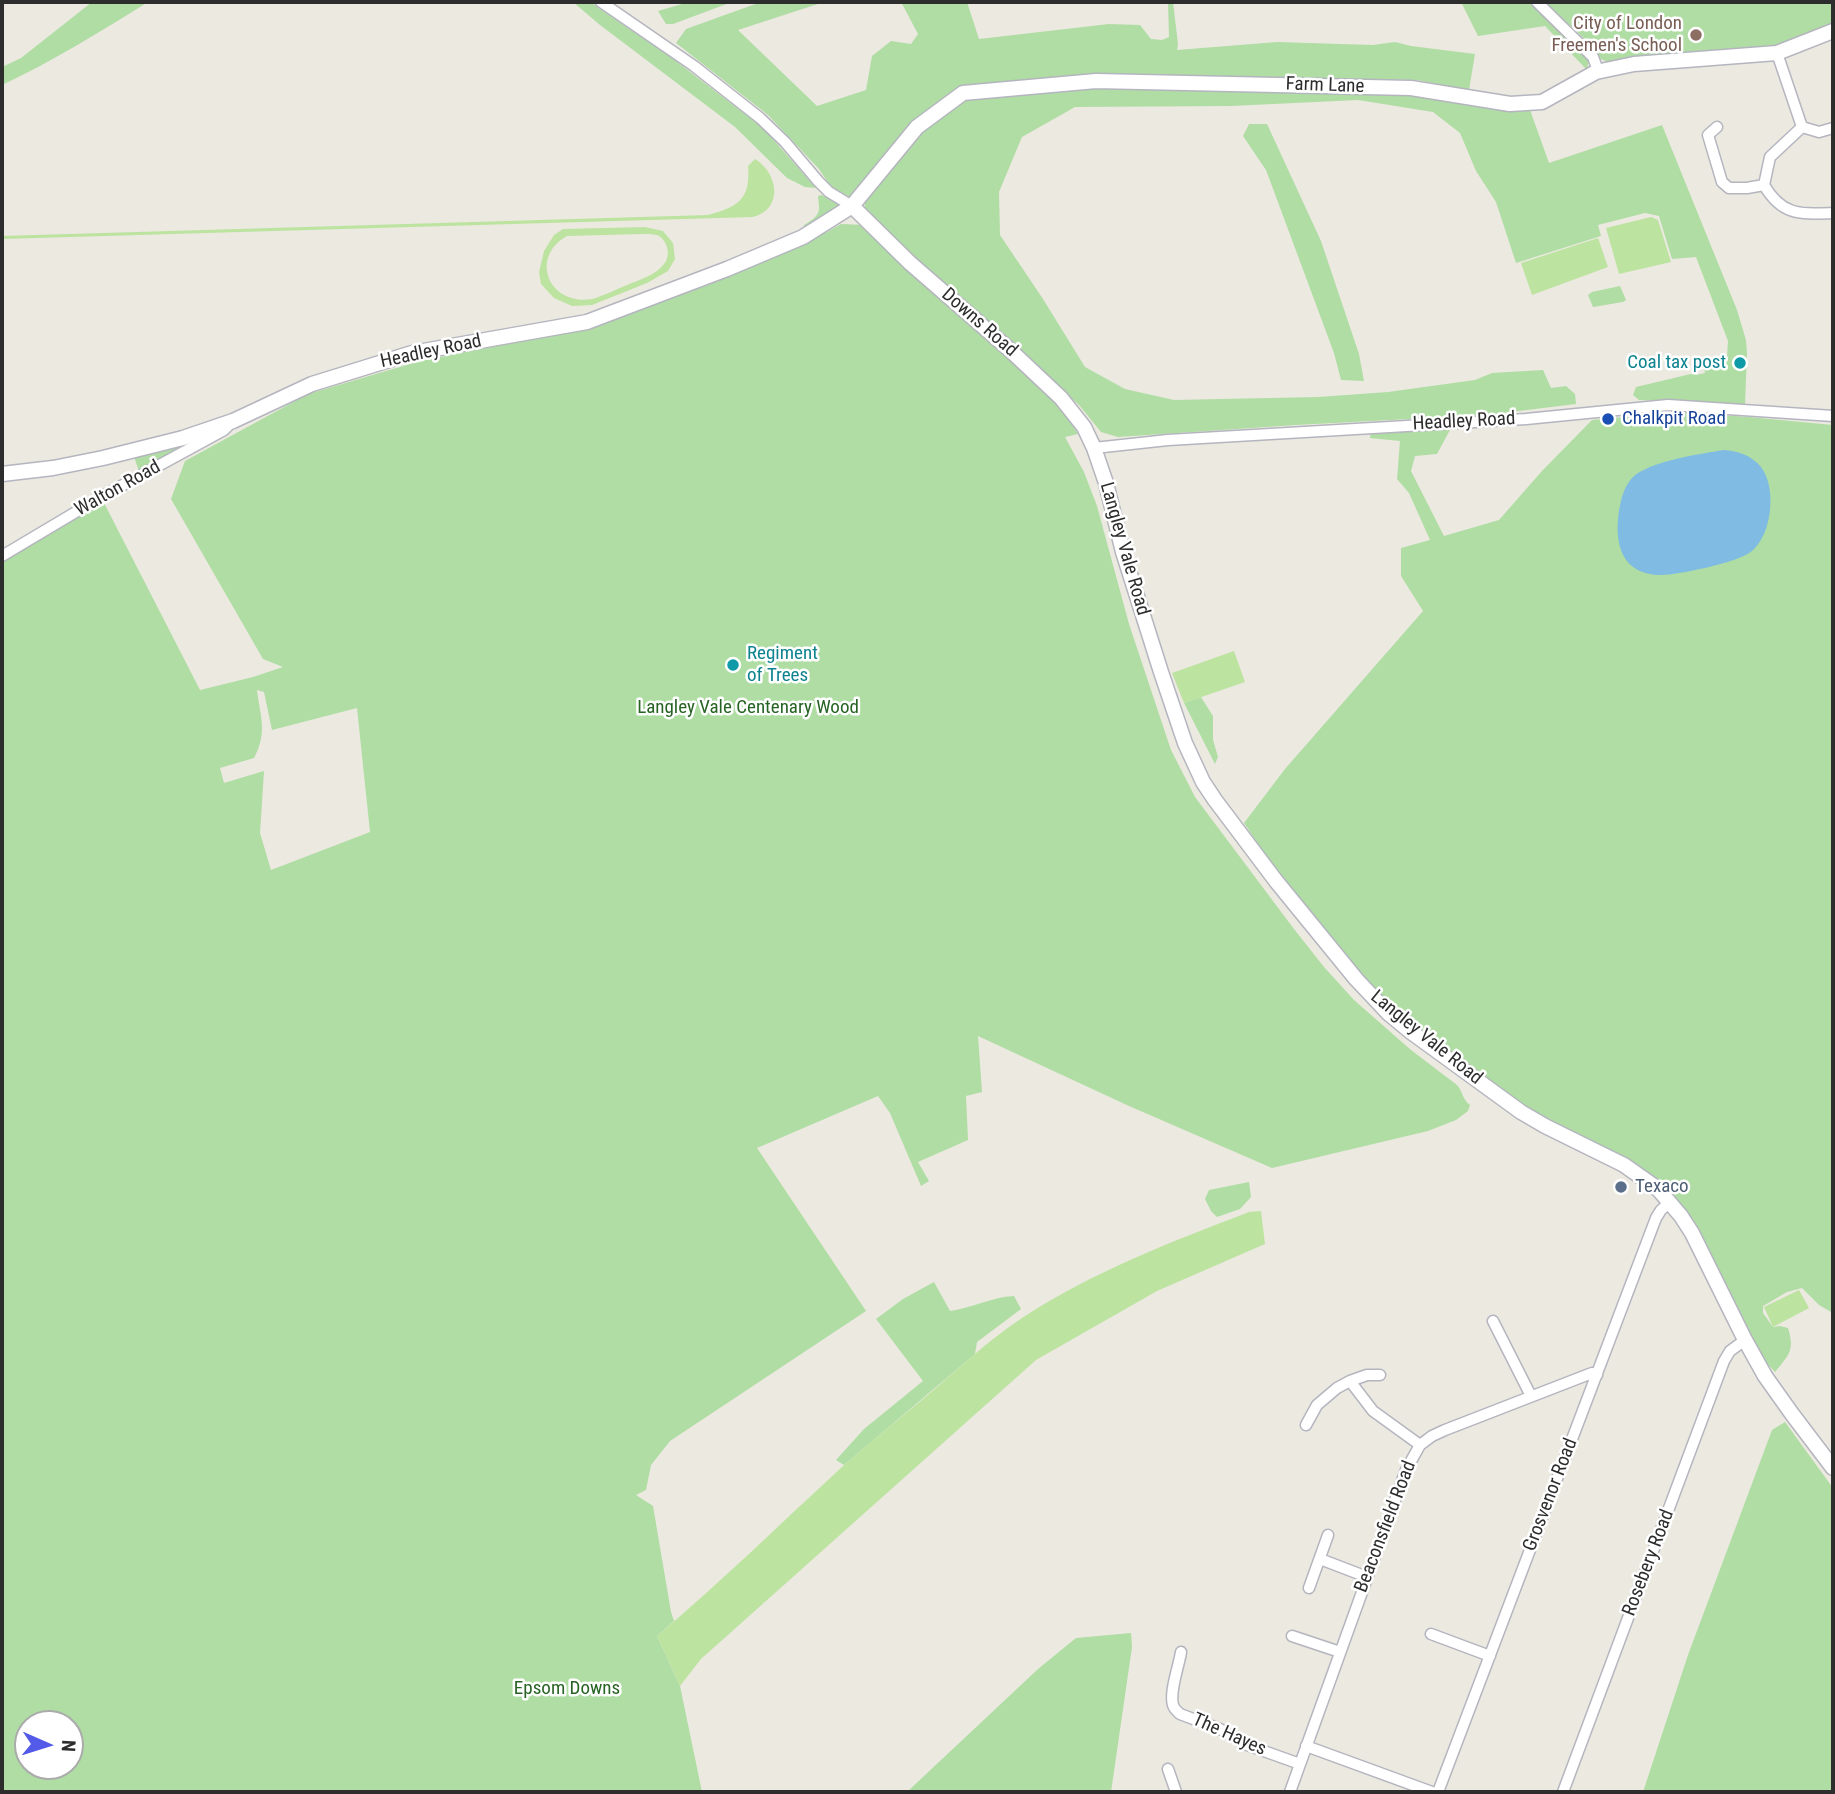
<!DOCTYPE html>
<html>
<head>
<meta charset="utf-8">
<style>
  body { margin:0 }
  #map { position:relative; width:1835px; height:1794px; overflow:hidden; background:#ece9e1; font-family:"Roboto Condensed",sans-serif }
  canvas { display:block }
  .frame { position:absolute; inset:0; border:4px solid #2d2d2d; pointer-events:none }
  .north { position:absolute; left:14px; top:1710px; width:70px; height:70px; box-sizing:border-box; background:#fff; border:2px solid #ababab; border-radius:50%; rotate:93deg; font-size:19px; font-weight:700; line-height:28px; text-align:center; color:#2d2d2d }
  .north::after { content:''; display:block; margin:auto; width:24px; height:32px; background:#535ae7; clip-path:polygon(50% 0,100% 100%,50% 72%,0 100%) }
</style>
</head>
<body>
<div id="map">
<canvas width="1835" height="1794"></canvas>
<div class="frame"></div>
<div class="north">N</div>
</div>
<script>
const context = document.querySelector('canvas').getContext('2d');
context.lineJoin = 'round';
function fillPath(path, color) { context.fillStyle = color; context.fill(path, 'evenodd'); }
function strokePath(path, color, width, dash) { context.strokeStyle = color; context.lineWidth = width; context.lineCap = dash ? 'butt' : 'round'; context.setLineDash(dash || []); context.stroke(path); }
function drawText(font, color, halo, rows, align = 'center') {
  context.font = font + ' "Roboto Condensed",sans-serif'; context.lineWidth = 5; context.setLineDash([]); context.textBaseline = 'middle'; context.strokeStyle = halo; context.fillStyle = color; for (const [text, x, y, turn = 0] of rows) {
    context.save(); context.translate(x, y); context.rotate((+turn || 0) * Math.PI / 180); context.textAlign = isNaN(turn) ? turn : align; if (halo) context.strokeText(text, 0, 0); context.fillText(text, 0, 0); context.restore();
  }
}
fillPath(new Path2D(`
  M92,2H148C100,32 53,61 2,85V67L21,58Z
  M573,2H592L597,7L672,58L763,128L816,188L805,187L787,178L735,127L600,25Z
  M689,2H732L673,24H666L658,11Z
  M761,2H824L738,30L817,106L866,90L872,56L891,41L911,44L918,34L901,2H967L979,39L1109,24L1140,25L1151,39L1162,40L1169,37L1168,2H1173L1178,44L1177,50L1277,42L1373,45L1395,42L1411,46L1475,54L1469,90L1417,80L1097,74L963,87L919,116L850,197L831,187L819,169L768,115L676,43L686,29Z
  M1461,2H1529L1589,59L1587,70L1545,26L1478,36Z
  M1545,2H1833V26L1766,50L1625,62H1608L1601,59L1591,45Z
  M1098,86L1410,93L1529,107L1549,163L1662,125L1737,310L1746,340L1747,353L1745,405L1639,400L1633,395L1636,387L1695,373L1696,375L1705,373L1704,368L1727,357L1728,341L1696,257L1672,259L1659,216L1645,213L1598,225L1601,236L1516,263L1496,202L1476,171L1460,133L1433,112L1358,100L1231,106L1075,107L1022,137L999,192L1000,235L1043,299L1085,367L1125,389L1174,400L1318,397L1388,392L1475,380L1492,373L1543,370L1551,388L1566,386L1575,394L1576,404L1486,415L1296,425L1118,437L1101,432L1079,405L864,211L866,196L919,131L965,98Z
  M1249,124H1267L1321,241L1359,354L1364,381L1341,380L1334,353L1266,170L1243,136Z
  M821,195L835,200L838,205L835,212L804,229V225C812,220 820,216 819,206C819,203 818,200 818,196Z
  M841,224L864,225L1059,404L1078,434L1065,437L1084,472L1097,506L1129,624L1171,750L1195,797L1294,929L1324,967L1354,1000L1411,1050L1457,1085C1463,1092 1462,1099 1470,1105L1468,1111L1456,1120L1428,1131L1272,1168L1129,1106L978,1036L982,1092L966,1096L968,1140L918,1162L929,1181L921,1186L890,1113L878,1096L757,1148L866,1311L670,1441L651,1465L646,1490L636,1495L653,1506L671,1612L674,1621L657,1636L680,1686L702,1792H2V558L101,497L200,690L253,677L283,667L263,659L171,499L185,461L308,394L420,361L600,326L827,232ZM257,690L264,692L272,730L357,708L370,832L271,870L260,833L264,771L224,783L220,768L254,758C268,732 260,716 257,690ZM28,1724H70V1766H28Z
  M1620,286L1626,300L1623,302L1593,307L1588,295L1592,292Z
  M1674,412L1749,417L1833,425V1313L1819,1305L1802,1288L1787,1292L1763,1306V1313L1773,1327L1780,1326L1788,1328C1795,1350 1789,1355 1775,1372L1761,1357L1694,1223L1662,1183L1628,1160L1557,1128L1495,1089L1433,1043L1371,990L1332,944L1266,856L1244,823L1285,769L1423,611L1401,576V548L1430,540L1409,493L1397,479L1400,441L1370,438L1371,431L1451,428L1437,454L1415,456L1411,471L1444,536L1499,520L1542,471L1592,420Z
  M207,434L139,471L134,457Z
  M1201,697L1213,716V740L1218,757L1215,764L1184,703Z
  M1249,1182L1251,1197L1240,1209L1217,1217L1211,1211L1205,1199L1209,1190Z
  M934,1282L950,1311C972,1308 992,1297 1014,1296L1021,1309L977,1342L975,1354L844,1465L836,1460L864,1429L923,1381L876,1319L903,1299Z
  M1785,1422L1833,1488V1792H1643L1688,1655L1772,1430Z
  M1131,1633L1132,1647L1111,1792H907L1038,1669L1076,1638Z`), '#afdda3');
fillPath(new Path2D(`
  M755,159C778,173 784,209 753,217L2,239V236L708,215C737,207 751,200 748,166Z
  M1651,217L1658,220L1671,262L1619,274L1606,228Z
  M645,227L663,231L673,243L675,259L668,271L647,283L592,305L572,306L554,298L541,284L539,272L544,251L554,235L563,229ZM643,234C648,234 655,234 659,236C668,242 671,256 664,264C656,275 639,280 627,285C616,289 604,296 592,299C572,303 550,292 547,271C545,256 554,243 567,236Z
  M1598,238L1608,267L1532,295L1521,263Z
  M1234,651L1245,682L1184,703L1172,673Z
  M1261,1211L1265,1244L1157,1291L1036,1360L701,1659L680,1686L657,1636C721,1582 780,1524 842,1467C868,1444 896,1421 923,1399C956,1371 987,1341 1022,1318C1092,1272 1171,1242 1249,1212Z
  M1799,1290L1809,1308L1773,1327L1764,1307Z`), '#bde3a0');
fillPath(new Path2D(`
  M1724,450C1738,451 1751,455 1761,467C1777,488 1772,534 1752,551C1740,562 1678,575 1661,575C1621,575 1614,543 1619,511C1621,499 1624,486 1633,477C1650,461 1700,454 1724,450Z`), '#80bbe3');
const minor = new Path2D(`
  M601,2L694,66L760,118L785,142L818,181L829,192L852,206
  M1537,2L1593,57L1596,65V72
  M1777,53L1802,127L1770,157L1764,185C1782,216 1800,214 1833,213
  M1717,127L1708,135L1722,182L1729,188H1747L1764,185
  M1802,127L1819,132L1833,128
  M1094,448L1168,440L1526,419L1668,405L1833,416
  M2,556L101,497L224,430L229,425
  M1493,1321L1531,1396
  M1350,1381L1367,1375H1380
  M1306,1425L1317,1405L1337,1388L1350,1381L1373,1411L1420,1445
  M1320,1559L1367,1577
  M1309,1588L1328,1535
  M1431,1634L1490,1656
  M1292,1636L1340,1652
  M1181,1652C1179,1666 1169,1692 1173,1705C1174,1709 1177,1711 1180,1714L1220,1729L1247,1745L1300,1764
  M1306,1746L1432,1792
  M1168,1769L1176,1792
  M1290,1792L1406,1470L1420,1445L1432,1436L1445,1430L1592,1373L1597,1375
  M1438,1792L1656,1218L1661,1210L1670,1202
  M1563,1792L1724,1361L1730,1351L1745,1340`);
const tertiary = new Path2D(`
  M852,206L910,263L1010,350L1061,398L1084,427L1094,448L1106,483L1123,552L1161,672L1185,743L1203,782L1215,800L1276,881L1356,979L1388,1013L1411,1032L1521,1112L1545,1126L1624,1165L1658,1189L1681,1216L1692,1233L1745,1340L1765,1376L1792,1414L1833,1468
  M2,474L53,468L103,458L183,438L233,421L312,384L412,353L587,322L727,269L803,237L852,206L917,127L963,93L1096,81L1411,88L1510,104L1542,102L1596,72L1634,64L1777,53L1833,31`);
strokePath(minor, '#b4b5bf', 13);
strokePath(tertiary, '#b4b5bf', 17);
strokePath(minor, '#fff', 10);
strokePath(tertiary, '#fff', 14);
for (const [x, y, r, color] of [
  [1696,35,7,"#8d6e63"],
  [1740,363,7,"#0f9aa8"],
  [1608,419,7,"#1a4fb4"],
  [733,665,7,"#0f9aa8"],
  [1621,1187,7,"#5c6f8a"]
]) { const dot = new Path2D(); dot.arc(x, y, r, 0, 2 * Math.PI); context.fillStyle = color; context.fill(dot); strokePath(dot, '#fff', 2.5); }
drawText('19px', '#785e54', '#fff', [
  ["City of London",1682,24],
  ["Freemen's School",1682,46]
], 'right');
drawText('19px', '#2d2d2d', '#fff', [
  ["Farm Lane",1325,86,2],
  ["Downs Road",979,323,41],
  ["Headley Road",431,352,-12],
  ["Headley Road",1464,422,-3],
  ["Walton Road",118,489,-29],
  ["Langley Vale Road",1124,549,74],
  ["Langley Vale Road",1426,1038,39],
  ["Grosvenor Road",1551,1495,-69],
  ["Beaconsfield Road",1386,1527,-69],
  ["Rosebery Road",1649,1563,-69],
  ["The Hayes",1229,1735,24]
]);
drawText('19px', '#0d838f', '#fff', [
  ["Coal tax post",1726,363],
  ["Regiment",747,654,"left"],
  ["of Trees",747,676,"left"]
], 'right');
drawText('19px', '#164399', '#fff', [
  ["Chalkpit Road",1622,419]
], 'left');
drawText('19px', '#276323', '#fff', [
  ["Langley Vale Centenary Wood",748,708],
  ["Epsom Downs",567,1689]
]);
drawText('19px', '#4e5e75', '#fff', [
  ["Texaco",1635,1187]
], 'left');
</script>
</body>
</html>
